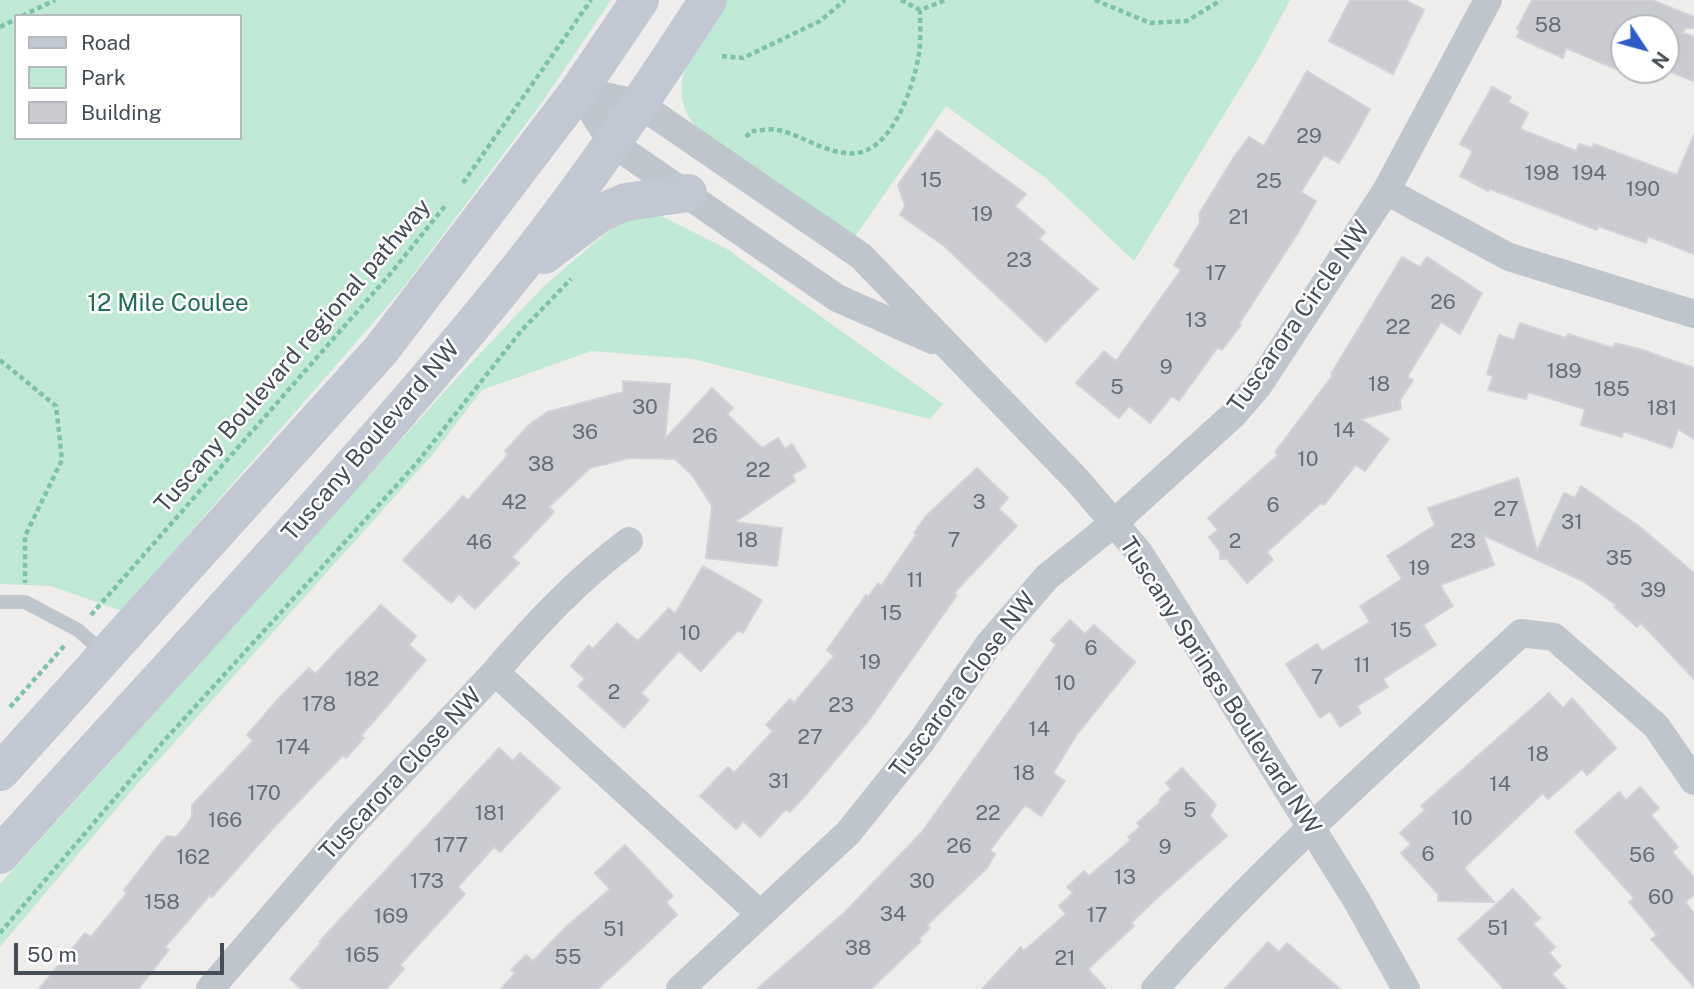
<!DOCTYPE html>
<html>
<head>
<meta charset="utf-8">
<style>
  body { margin:0 }
  #map { position:relative; width:1694px; height:989px; overflow:hidden; background:#efedec; font-family:"Public Sans",sans-serif }
  canvas { display:block }
  .legend { position:absolute; left:14px; top:14px; width:228px; height:126px; box-sizing:border-box; background:#fff; border:2px solid #b5b8bc; margin:0; padding:9px 12px; list-style:none; font-size:21px; color:#474d57 }
  .legend li { display:flex; align-items:center; gap:14px; height:35px }
  .legend b { width:35px; border:2px solid #b5b8bc }
  .north { position:absolute; left:1610px; top:14px; width:70px; height:70px; box-sizing:border-box; background:#fff; border:2px solid #b5b8bc; border-radius:50%; rotate:126deg; font-size:19px; font-weight:700; line-height:28px; text-align:center; color:#474d57 }
  .north::after { content:''; display:block; margin:auto; width:24px; height:32px; background:#2f5bc6; clip-path:polygon(50% 0,100% 100%,50% 72%,0 100%) }
  .scale { position:absolute; left:14px; top:943px; width:210px; height:32px; box-sizing:border-box; border:4px solid #474d57; border-top:0; padding-left:9px; font-size:21px; line-height:24px; white-space:nowrap; color:#474d57; -webkit-text-stroke:5px #fff; paint-order:stroke }
</style>
</head>
<body>
<div id="map">
<canvas width="1694" height="989"></canvas>
<ul class="legend">
<li><b style="height:9px;background:#c1c7d3"></b>Road</li>
<li><b style="height:19px;background:#bfe8d5"></b>Park</li>
<li><b style="height:19px;background:#cacbd1"></b>Building</li>
</ul>
<div class="north">N</div>
<div class="scale">50 m</div>
</div>
<script>
const context = document.querySelector('canvas').getContext('2d');
context.lineJoin = 'round';
function fillPath(path, color) { context.fillStyle = color; context.fill(path, 'evenodd'); }
function strokePath(path, color, width, dash) { context.strokeStyle = color; context.lineWidth = width; context.lineCap = dash ? 'butt' : 'round'; context.setLineDash(dash || []); context.stroke(path); }
function drawText(font, color, halo, rows, align = 'center') {
  context.font = font + ' "Public Sans",sans-serif'; context.lineWidth = 5; context.setLineDash([]); context.textBaseline = 'middle'; context.strokeStyle = halo; context.fillStyle = color; for (const [text, x, y, turn = 0] of rows) {
    context.save(); context.translate(x, y); context.rotate((+turn || 0) * Math.PI / 180); context.textAlign = isNaN(turn) ? turn : align; if (halo) context.strokeText(text, 0, 0); context.fillText(text, 0, 0); context.restore();
  }
}
fillPath(new Path2D(`
  M0,0H611L543,101L404,287L122,611L51,586L0,584ZM16,16H240V138H16Z
  M727,0H1290L1260,56L1134,261L1047,179L946,106L854,238L707,137C701,131 693,124 689,117C665,75 706,32 727,0Z
  M659,215L727,249L943,404L930,419L693,359L591,351L482,390L433,454L138,783L0,947V884L455,380L544,286L613,227L640,216Z`), '#bfe8d5');
const building = new Path2D(`
  M1350,0H1405L1424,10L1393,74L1329,41Z
  M1532,0H1652L1694,17V28H1685L1683,33L1694,37V81L1669,71L1666,73V28H1624V50L1616,69L1566,48L1563,58L1517,37L1520,30L1517,29Z
  M1307,71L1370,109L1353,140L1339,163L1324,155L1301,192L1316,201L1299,231L1239,324L1241,325L1222,350L1218,347L1179,401L1172,396L1150,423L1129,406L1119,418L1076,383L1104,351L1116,361L1181,270L1174,265L1200,223L1199,214L1234,157L1249,137L1264,146Z
  M1492,87L1511,97L1508,102L1528,113L1520,129L1576,151L1579,144L1592,148L1594,144L1677,175L1694,135V254L1648,236L1646,243L1598,226L1597,230L1490,189L1488,191L1460,176L1473,151L1460,144Z
  M937,130L1026,194L1015,206L1045,232L1039,239L1098,289L1046,342L943,245L900,215L905,206L898,185Z
  M1402,257L1420,267L1427,257L1482,293L1460,334L1441,322L1407,377L1413,380L1400,400L1401,409L1361,419L1389,439L1365,471L1356,465L1324,505L1321,503L1267,552L1273,560L1247,583L1227,559H1220V552L1209,537L1218,530L1208,518L1278,455L1275,452L1333,375L1331,374Z
  M1520,323L1566,338L1568,334L1613,348L1615,343L1643,350L1694,368V439L1678,429L1672,448L1623,431L1622,437L1581,425L1585,409L1528,392L1526,399L1488,390L1493,376L1487,374L1499,335L1514,340Z
  M623,381L670,384L665,439L712,388L733,408L727,414L762,448L778,438L785,449L792,444L806,467L792,475L795,481L735,522L782,528L777,566L706,558L712,506L692,475L675,459L630,458L590,468L549,507L554,512L512,557L519,563L475,609L459,594L451,603L403,560L463,496L468,500L508,455L505,451L529,425L547,412L623,392Z
  M977,468L1008,498L999,509L1017,526L954,593L957,595L869,720L803,798L790,812L786,809L760,837L743,821L736,829L700,796L728,767L734,773L773,731L766,725L790,699L794,703L834,656L827,650L866,595L868,597L878,583L881,586L916,535L914,533L926,516Z
  M1518,478L1537,551L1564,493L1575,498L1581,486L1640,527L1694,573V679L1641,623L1637,627L1614,607L1616,605L1583,581L1483,535L1494,565L1440,585L1453,606L1423,625L1436,645L1383,679L1388,687L1357,706L1361,713L1340,727L1330,711L1320,718L1286,664L1317,644L1322,651L1370,622L1360,606L1402,579L1387,556L1435,525L1428,508Z
  M703,566L762,600L743,633L738,630L701,671L679,651L641,693L649,700L624,728L578,686L585,679L571,666L589,645L593,649L617,623L638,641L669,608L675,614Z
  M381,605L416,636L409,645L426,660L361,736L364,738L346,758L343,755L277,824L212,897L210,895L165,947L169,950L138,989H39L85,933L91,937L127,893L124,890L159,845L167,836L176,837L185,827L192,817V805L253,741L247,735L279,698L309,668L315,674Z
  M1070,620L1085,634L1094,625L1135,662L1077,734L1053,773L1065,781L1041,816L1025,805L990,850L995,854L987,868L927,925L930,928L919,939L921,941L871,989H757L845,912L922,832L1056,645L1051,640Z
  M1549,693L1563,708L1572,698L1616,748L1587,775L1582,769L1548,799L1543,793L1464,868L1494,902L1438,901V894L1401,853L1411,844L1400,833L1425,810L1421,806Z
  M499,748L513,761L520,753L560,788L500,852L494,847L458,887L465,894L400,965L404,969L386,989H301L290,979L321,943L319,942Z
  M1182,768L1216,805L1210,816L1227,836L1156,899L1131,923L1134,926L1088,969L1106,989H982L1021,947L1024,951L1066,914L1059,906L1073,893L1067,887L1084,871L1089,876L1131,840L1128,837L1140,827L1137,823L1161,802L1159,800L1171,789L1166,783Z
  M1640,787L1659,808L1651,815L1678,847L1672,852L1694,877V895L1685,902L1694,913V987L1651,939L1657,935L1629,902L1634,898L1575,832L1619,792L1626,800Z
  M625,845L673,896L666,902L677,915L598,989H501L515,973L511,970L526,955L533,961L567,926L610,889L595,873Z
  M1513,889L1540,918L1533,924L1555,947L1549,953L1561,966L1552,974L1566,989H1504L1458,939Z
  M1268,942L1279,952L1287,943L1340,989H1225Z`);
fillPath(building, '#cacbd1');
strokePath(building, '#d1d2d7', 2);
strokePath(new Path2D(`
  M901,0L920,10L946,0
  M1095,0L1150,23L1187,21L1221,0
  M22,16L55,0
  M0,27L16,19
  M722,56L743,58L820,21L845,0
  M746,137L751,131C759,131 770,128 778,130C801,135 820,150 845,153C890,160 913,89 919,54C921,40 920,24 920,10
  M463,183L591,0
  M0,360L56,406L62,460L25,536V583
  M91,615L391,273L445,206
  M10,707L65,645
  M0,933L162,743L416,464L521,331L571,279`), '#7cc1a9', 4.5, [5, 3.5]);
strokePath(new Path2D(`
  M0,602H25L78,630L105,654`), '#bfc5cd', 14);
strokePath(new Path2D(`
  M1488,0L1386,191L1509,257L1694,314
  M579,90L639,104L861,256L1077,480L1138,551L1165,593L1357,901L1406,989
  M579,90L612,143L837,298L932,340
  M495,672C537,623 577,580 629,541
  M210,989L346,831L495,672L760,914
  M680,989L848,833L921,742L989,644L1047,577L1114,523L1232,416L1258,386L1386,191
  M1155,989C1267,861 1396,749 1521,633L1554,637L1656,726L1694,781`), '#bfc5cd', 28);
strokePath(new Path2D(`
  M544,255L600,213L626,202L688,193
  M0,772L381,350L579,90L640,0
  M0,855C170,665 347,481 508,282C580,193 645,97 708,0`), '#c1c7d3', 38);
drawText('21px', '#686c76', null, [
  ["58",1548,26],
  ["29",1309,137],
  ["198",1542,174],
  ["194",1589,174],
  ["15",931,181],
  ["25",1269,182],
  ["190",1643,190],
  ["19",982,215],
  ["21",1239,218],
  ["23",1019,261],
  ["17",1216,274],
  ["26",1443,303],
  ["13",1196,321],
  ["22",1398,328],
  ["9",1166,368],
  ["189",1564,372],
  ["18",1379,385],
  ["5",1117,388],
  ["185",1612,390],
  ["30",645,408],
  ["181",1662,409],
  ["14",1344,431],
  ["36",585,433],
  ["26",705,437],
  ["10",1308,460],
  ["38",541,465],
  ["22",758,471],
  ["42",514,503],
  ["3",979,503],
  ["6",1273,506],
  ["27",1506,510],
  ["31",1572,523],
  ["18",747,541],
  ["7",954,541],
  ["2",1235,542],
  ["23",1463,542],
  ["46",479,543],
  ["35",1619,559],
  ["19",1419,569],
  ["11",915,581],
  ["39",1653,591],
  ["15",891,614],
  ["15",1401,631],
  ["10",690,634],
  ["6",1091,649],
  ["19",870,663],
  ["11",1362,666],
  ["7",1317,678],
  ["182",362,680],
  ["10",1065,684],
  ["2",614,693],
  ["178",319,705],
  ["23",841,706],
  ["14",1039,730],
  ["27",810,738],
  ["174",293,748],
  ["18",1538,755],
  ["18",1024,774],
  ["31",779,782],
  ["14",1500,785],
  ["170",264,794],
  ["5",1190,811],
  ["181",490,814],
  ["22",988,814],
  ["10",1462,819],
  ["166",225,821],
  ["177",451,846],
  ["26",959,847],
  ["9",1165,848],
  ["6",1428,855],
  ["56",1642,856],
  ["162",193,858],
  ["13",1125,878],
  ["173",427,882],
  ["30",922,882],
  ["60",1661,898],
  ["158",162,903],
  ["34",893,915],
  ["17",1097,916],
  ["169",391,917],
  ["51",1498,929],
  ["51",614,930],
  ["38",858,949],
  ["165",362,956],
  ["55",568,958],
  ["21",1065,959]
]);
drawText('24px', '#226e53', '#fff', [
  ["12 Mile Coulee",168,304]
]);
drawText('24px', '#474d57', '#fff', [
  ["Tuscarora Circle NW",1299,317,-55],
  ["Tuscany Boulevard regional pathway",293,356,-49],
  ["Tuscany Boulevard NW",371,441,-49],
  ["Tuscarora Close NW",963,685,-53],
  ["Tuscany Springs Boulevard NW",1220,686,57],
  ["Tuscarora Close NW",401,774,-47]
]);
</script>
</body>
</html>
